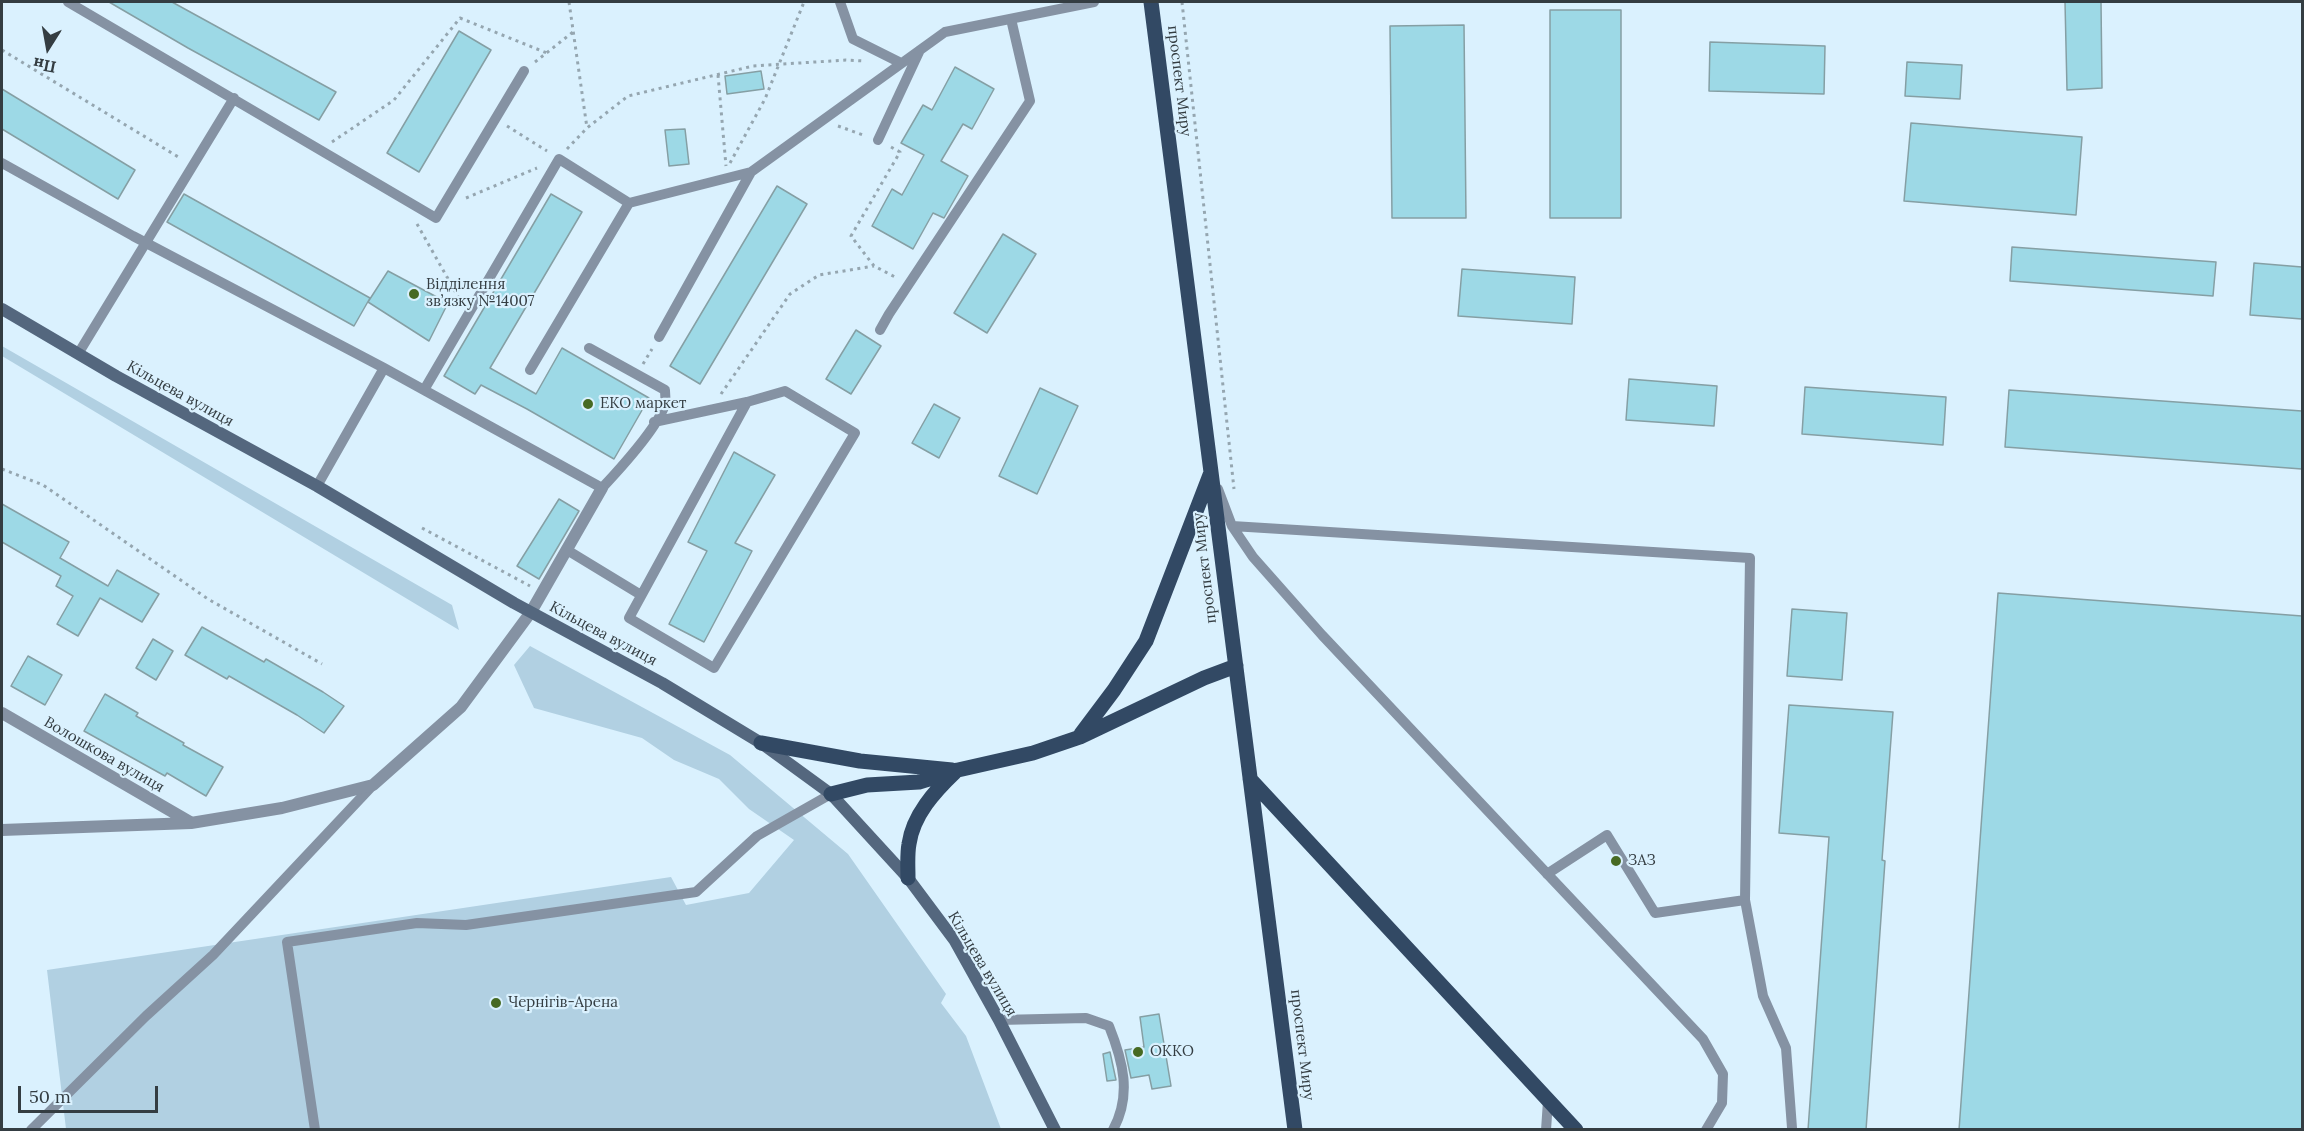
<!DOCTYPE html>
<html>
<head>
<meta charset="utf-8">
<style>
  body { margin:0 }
  #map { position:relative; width:2304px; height:1131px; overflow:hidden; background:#daf1fe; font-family:Lora,serif }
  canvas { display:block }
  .frame { position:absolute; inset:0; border:3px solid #343d42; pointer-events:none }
  .north { position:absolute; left:18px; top:18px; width:60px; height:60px; -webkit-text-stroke:4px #daf1fe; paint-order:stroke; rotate:191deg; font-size:16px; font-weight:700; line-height:24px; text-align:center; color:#343d42 }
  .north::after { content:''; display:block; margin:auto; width:21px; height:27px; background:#343d42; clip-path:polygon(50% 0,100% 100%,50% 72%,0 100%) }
  .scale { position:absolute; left:18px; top:1086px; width:140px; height:27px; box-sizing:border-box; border:3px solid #343d42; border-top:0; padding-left:8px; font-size:18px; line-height:21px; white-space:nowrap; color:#343d42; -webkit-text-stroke:4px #daf1fe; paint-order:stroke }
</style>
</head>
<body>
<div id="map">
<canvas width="2304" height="1131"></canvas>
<div class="frame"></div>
<div class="north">Пн</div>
<div class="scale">50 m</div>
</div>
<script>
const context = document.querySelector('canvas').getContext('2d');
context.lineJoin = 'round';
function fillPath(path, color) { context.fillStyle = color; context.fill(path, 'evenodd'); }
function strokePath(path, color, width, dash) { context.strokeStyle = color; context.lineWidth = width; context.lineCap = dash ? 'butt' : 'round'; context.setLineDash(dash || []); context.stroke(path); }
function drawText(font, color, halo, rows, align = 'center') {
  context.font = font + ' Lora,serif'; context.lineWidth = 4.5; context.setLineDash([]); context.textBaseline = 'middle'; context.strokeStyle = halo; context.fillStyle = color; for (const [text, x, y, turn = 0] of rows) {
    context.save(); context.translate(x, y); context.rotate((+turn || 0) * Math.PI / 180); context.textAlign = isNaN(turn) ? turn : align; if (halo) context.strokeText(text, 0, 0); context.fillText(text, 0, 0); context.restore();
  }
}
fillPath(new Path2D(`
  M2,346L452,605L459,630L2,356Z
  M530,646L730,755L848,854L946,994L941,1003L966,1036L1001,1129H66L47,970L671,877L686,905L749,893L794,840L749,809L719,779L674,760L642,738L534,708L514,665Z`), '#b1d0e2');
const building = new Path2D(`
  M109,2H172L336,92L319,120L188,48Z
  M2065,2H2101L2102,88L2067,90Z
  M1550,10H1621V218H1550Z
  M1464,25L1466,218H1392L1390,26Z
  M459,31L491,50L419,172L387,153Z
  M1710,42L1825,46L1824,94L1709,91Z
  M1907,62L1962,65L1960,99L1905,96Z
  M955,67L994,89L972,129L963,124L941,161L968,176L944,218L933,213L913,249L872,226L892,189L902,195L924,155L901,143L923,105L932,110Z
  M761,71L764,89L727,94L725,76Z
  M2,89L135,170L118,199L2,129Z
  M1911,123L2082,137L2076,215L1904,201Z
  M685,129L689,164L669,166L665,130Z
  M777,186L807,204L700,384L670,366Z
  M184,194L370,298L354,326L167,222Z
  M551,194L582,212L490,368L536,394L562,348L649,398L614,459L527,409L481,385L475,394L444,376Z
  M1003,234L1036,254L987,333L954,313Z
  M2012,247L2216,262L2213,296L2010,281Z
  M2254,263L2302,267V319L2250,315Z
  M1462,269L1575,277L1572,324L1458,316Z
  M388,271L448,303L429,341L368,302Z
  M856,330L881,346L851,394L826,379Z
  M1629,379L1717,386L1714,426L1626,420Z
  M1805,387L1946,397L1943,445L1802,434Z
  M1040,388L1078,406L1037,494L999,476Z
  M2009,390L2302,411V469L2005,447Z
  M934,404L960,418L939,458L912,443Z
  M734,452L775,475L735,543L752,551L704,642L669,624L707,551L688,542Z
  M559,499L579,511L539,579L517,566Z
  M2,504L69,542L60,558L108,586L117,570L159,594L142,622L100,598L78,636L57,624L73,596L56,586L61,576L2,542Z
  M1998,593L2302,616V1130H1959Z
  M1792,609L1847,613L1842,680L1787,676Z
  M202,627L264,662L266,659L323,692L344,706L324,733L297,715L229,676L227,679L185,655Z
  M153,639L173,651L156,680L136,668Z
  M28,656L62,675L45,705L11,686Z
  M105,694L138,713L136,716L184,743L183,745L223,767L206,796L167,773L165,776L84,731Z
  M1789,705L1893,712L1882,860L1885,861L1866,1130H1808L1829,837L1779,833Z
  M1159,1014L1171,1086L1152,1089L1149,1075L1131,1078L1125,1050L1144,1047L1140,1017Z
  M1110,1052L1116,1080L1107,1081L1103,1054Z`);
fillPath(building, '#9dd9e6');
strokePath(building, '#859fa4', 1.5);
strokePath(new Path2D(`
  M569,2L587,128
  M1182,2L1234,489
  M2,50L180,158
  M535,62L573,32
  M718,75L726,166
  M507,126L547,151
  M838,126L866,136
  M332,142L394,100L460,18L547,53
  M891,147L900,152L851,236L874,266L897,278
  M567,149L587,128L628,96L753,66L846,60L864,61
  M730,163L765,99L804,2
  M466,198L537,168
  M417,224L460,300
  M643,364L652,349
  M721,394L790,294L819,275L874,266
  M2,469L43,485L208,599L322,664
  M422,528L530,586`), '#95a6b0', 3, [3, 4.5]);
strokePath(new Path2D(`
  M68,2L436,218L524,71
  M840,2L853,39L901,63
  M878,140L920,50
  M2,163L133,236L384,368L602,488C618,471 659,426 665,404C666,400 665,394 665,390L589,348
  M880,330L889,314L1030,101L1011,19
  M659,337L751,172L945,32L1094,2
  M78,354L234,98
  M530,370L629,203L751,172
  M424,390L559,159L629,203
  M654,422L747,402L785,391L855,433L714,668L629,618L747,402
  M317,486L384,368
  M1218,489L1232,526L1253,557L1322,635L1703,1039L1723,1074L1722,1103L1706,1130
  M1232,526L1750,558L1745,900L1763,996L1786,1048L1792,1128
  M567,550L641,595
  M1547,874L1607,835L1655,913L1745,900
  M999,1020L1086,1018L1109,1026C1123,1061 1132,1095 1113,1130
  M31,1130L146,1016L213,955L373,785
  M315,1130L287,942L417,923L466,925L696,892L757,836L831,794
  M1546,1130L1548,1101`), '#8592a3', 10);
strokePath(new Path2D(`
  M2,713L190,822
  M2,830L191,823L282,808L373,785L461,707L531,612L602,488`), '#8592a3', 12);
strokePath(new Path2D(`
  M2,309L116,376L317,486L514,603L662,683L761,743L831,794L908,878L955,941L999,1020L1055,1130`), '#54677e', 12);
strokePath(new Path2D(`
  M1151,2L1295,1130
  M1081,734L1114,690L1146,641L1210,475
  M761,743L860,761L952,770
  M1250,779L1576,1130
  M831,794L867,785L919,782L958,770L1033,753L1080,737L1204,678L1236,666
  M908,878C908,866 907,855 909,844C913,815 935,791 955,772`), '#324964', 15);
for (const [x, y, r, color] of [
  [414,294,6,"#476a23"],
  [588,404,6,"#476a23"],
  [1616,861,6,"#476a23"],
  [496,1003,6,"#476a23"],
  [1138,1052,6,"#476a23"]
]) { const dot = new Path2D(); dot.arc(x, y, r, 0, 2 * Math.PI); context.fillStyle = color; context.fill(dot); strokePath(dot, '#daf1fe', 2); }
drawText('15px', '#343d42', '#daf1fe', [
  ["проспект Миру",1179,81,83],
  ["Кільцева вулиця",180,394,29],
  ["проспект Миру",1205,568,-97],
  ["Кільцева вулиця",603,634,28],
  ["Волошкова вулиця",104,755,30],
  ["Кільцева вулиця",982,964,59],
  ["проспект Миру",1302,1045,83]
]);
drawText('15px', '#343d42', '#daf1fe', [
  ["Відділення",426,285],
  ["зв’язку №14007",426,302],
  ["ЕКО маркет",600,404],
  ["ЗАЗ",1628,861],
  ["Чернігів-Арена",508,1003],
  ["ОККО",1150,1052]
], 'left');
</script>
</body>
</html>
